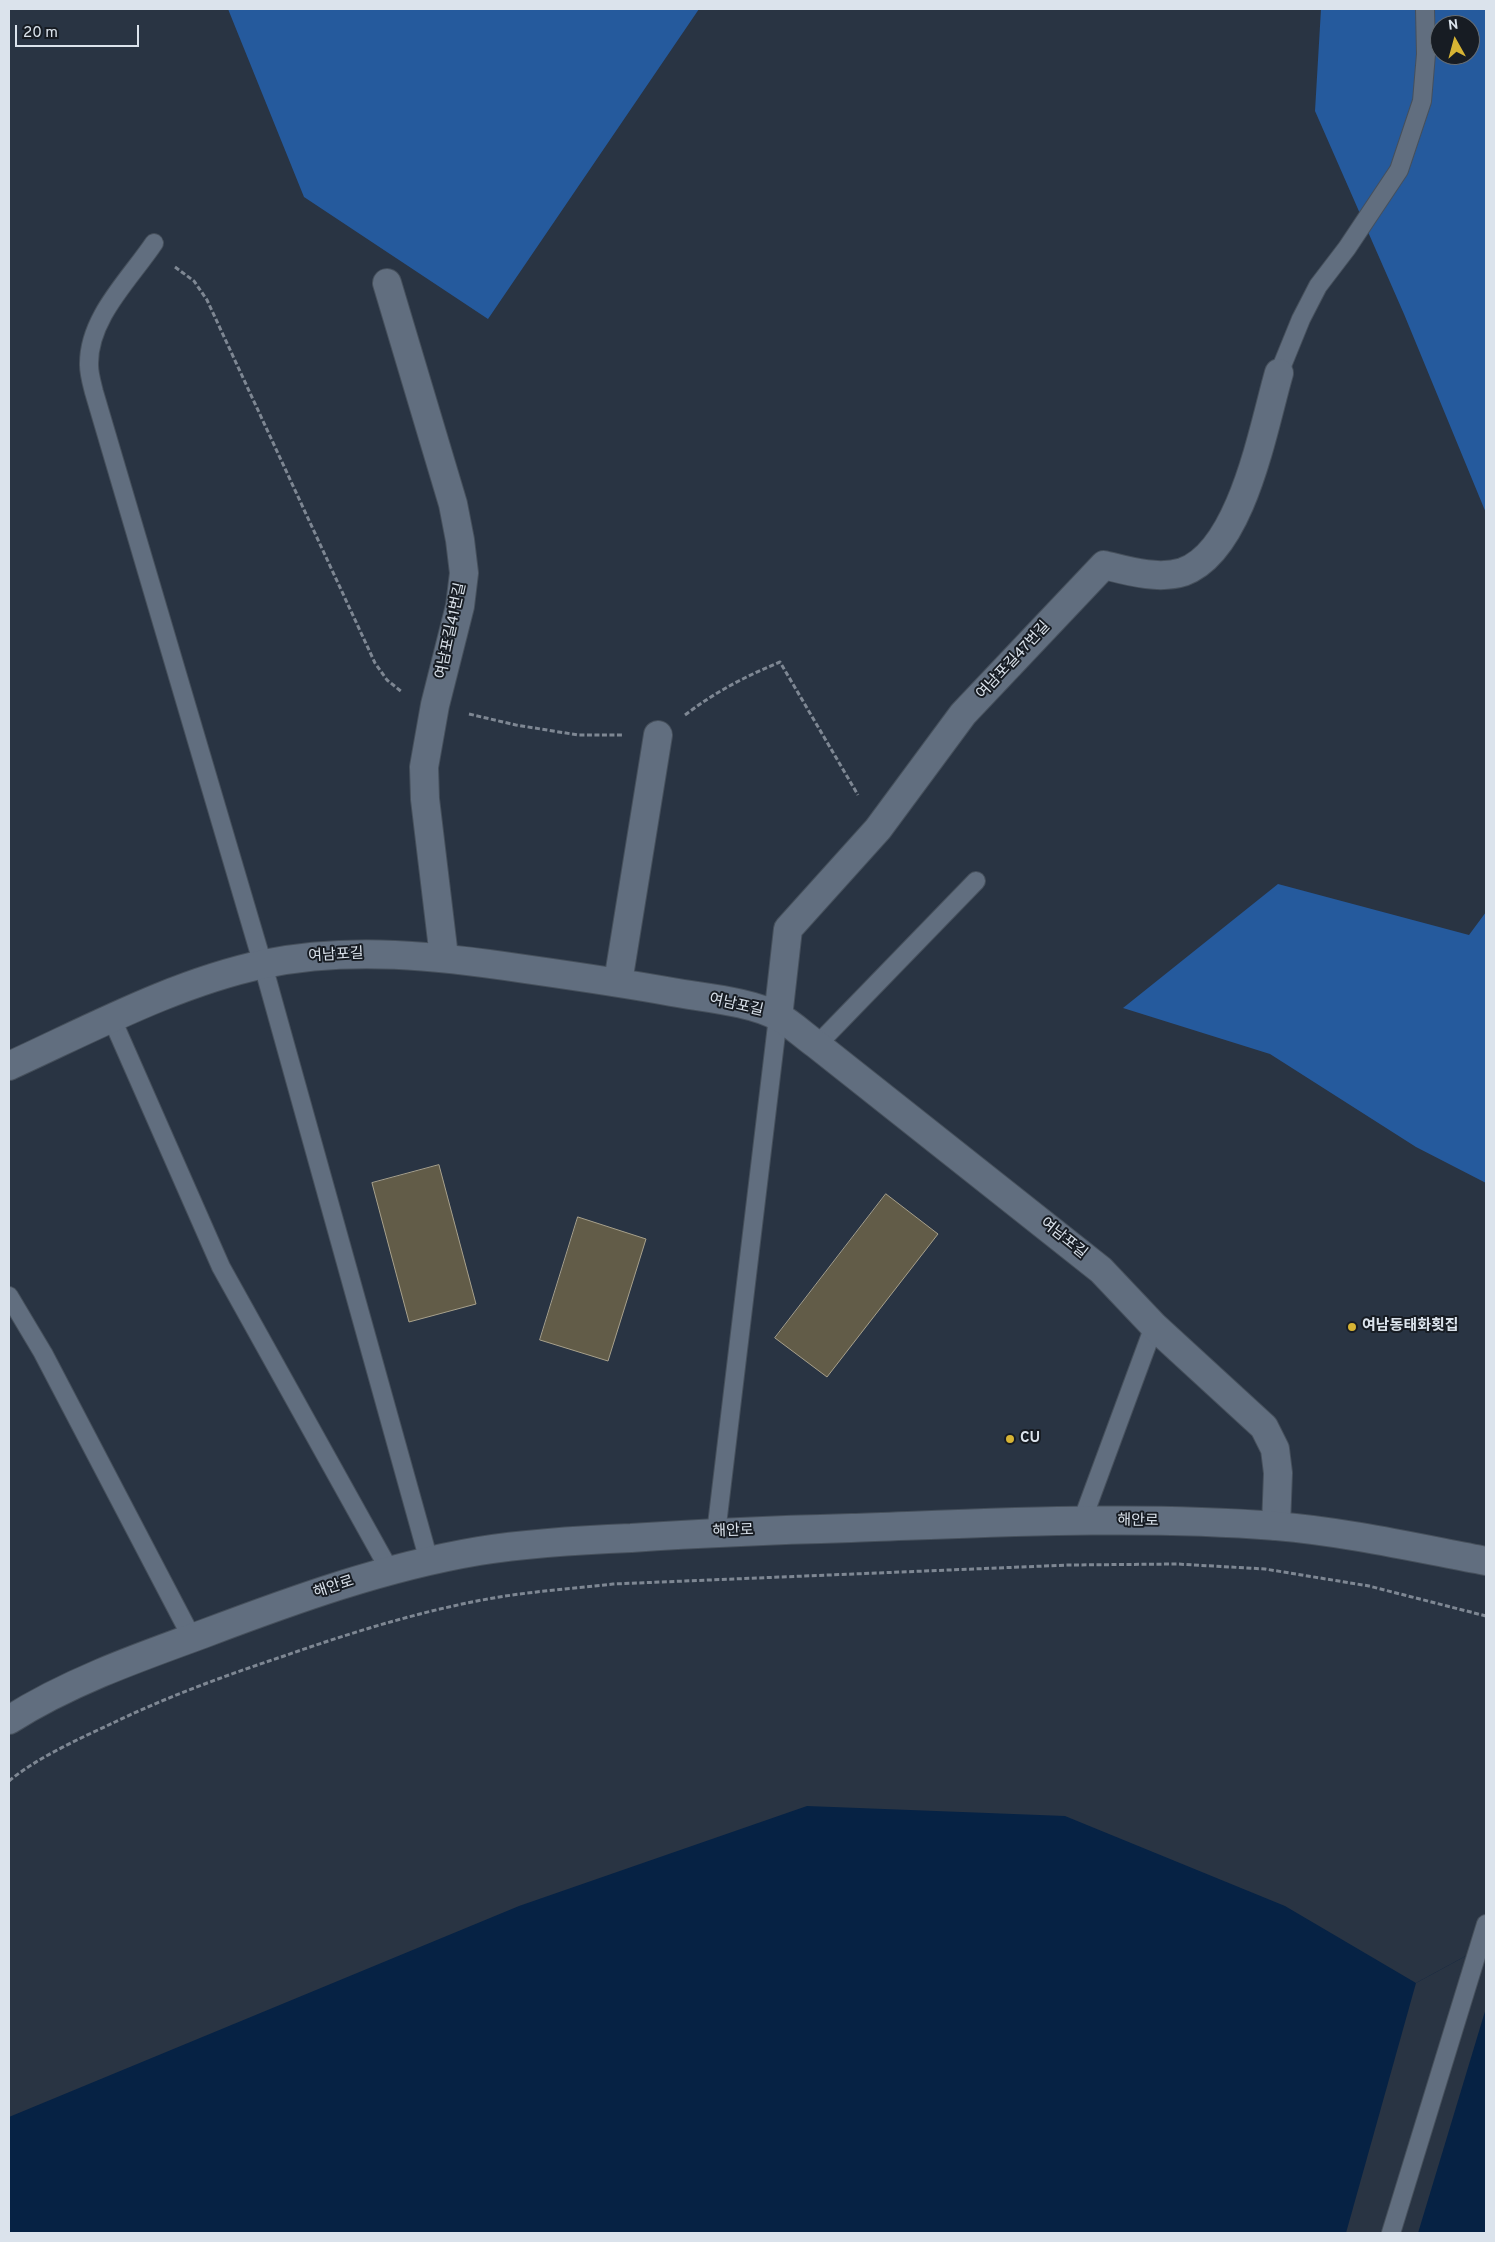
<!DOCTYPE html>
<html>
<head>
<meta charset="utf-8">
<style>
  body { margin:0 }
  #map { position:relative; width:1495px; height:2242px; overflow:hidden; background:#293443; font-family:Overpass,sans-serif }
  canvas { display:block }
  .frame { position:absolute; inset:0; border:10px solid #dbe3ec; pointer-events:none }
  .north { position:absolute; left:1430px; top:15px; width:50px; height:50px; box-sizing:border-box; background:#171c23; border:1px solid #656c73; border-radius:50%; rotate:353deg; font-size:14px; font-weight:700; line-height:20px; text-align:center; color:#dbe3ec }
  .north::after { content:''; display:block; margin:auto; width:18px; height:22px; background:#d7b434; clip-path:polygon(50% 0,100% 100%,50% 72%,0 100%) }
  .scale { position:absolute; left:15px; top:25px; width:124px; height:22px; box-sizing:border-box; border:2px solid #dbe3ec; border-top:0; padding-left:6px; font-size:15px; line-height:18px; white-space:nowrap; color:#dbe3ec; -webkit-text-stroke:4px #171c23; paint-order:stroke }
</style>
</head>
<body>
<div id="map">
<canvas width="1495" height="2242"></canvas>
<div class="frame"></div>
<div class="north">N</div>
<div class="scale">20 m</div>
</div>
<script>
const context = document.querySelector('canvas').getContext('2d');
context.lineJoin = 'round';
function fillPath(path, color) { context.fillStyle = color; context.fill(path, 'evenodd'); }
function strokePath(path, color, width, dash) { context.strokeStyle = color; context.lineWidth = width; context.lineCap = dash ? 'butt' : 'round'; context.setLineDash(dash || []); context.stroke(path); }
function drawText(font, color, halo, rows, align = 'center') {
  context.font = font + ' Overpass,"Noto Sans KR",sans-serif'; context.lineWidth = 4; context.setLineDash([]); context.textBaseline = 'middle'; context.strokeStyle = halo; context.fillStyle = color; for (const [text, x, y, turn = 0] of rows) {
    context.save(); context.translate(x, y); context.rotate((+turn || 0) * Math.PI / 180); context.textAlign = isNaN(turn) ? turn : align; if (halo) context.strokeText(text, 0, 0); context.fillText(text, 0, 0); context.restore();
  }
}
fillPath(new Path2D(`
  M228,9H699L488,319L304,197Z
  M1321,9H1486V513L1404,314L1315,111ZM1440,25H1470V55H1440Z
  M1278,884L1469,935L1486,912V1183L1416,1147L1270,1054L1123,1008Z`), '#255a9d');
fillPath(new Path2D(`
  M807,1806L1065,1816L1285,1906L1416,1983L1486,1945V2233H9V2117L519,1906Z`), '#062244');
fillPath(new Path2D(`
  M1486,1945V2008L1418,2233H1346L1416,1983Z`), '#293443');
const building = new Path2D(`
  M439,1165L476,1304L409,1322L372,1183Z
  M886,1194L938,1234L827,1377L775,1338Z
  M578,1217L646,1239L608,1361L540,1340Z`);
fillPath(building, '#625c48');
strokePath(building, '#a8a18c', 1);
const service = new Path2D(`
  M154,243C130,279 88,318 89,365C89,374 92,384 94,392L263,965L429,1561
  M1279,373L1301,319L1318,286L1347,248L1399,170L1422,101L1426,54L1425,9
  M112,1019L221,1267L390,1571
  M817,1045L976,881
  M9,1296L43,1353L192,1638
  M1082,1521L1154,1326
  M716,1533L778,1017
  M1391,2233L1486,1924`);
const minor = new Path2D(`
  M387,283L453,504L460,540L464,573L460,606L435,705L424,767L425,799L444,957
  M618,982L658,735
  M778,1017L788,929L878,829L963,714L1104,565C1128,571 1158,580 1183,572C1242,551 1263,428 1279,373
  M9,1066C92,1028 175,983 264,964C351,946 439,956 525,969C574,976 623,983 672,992C704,998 750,1001 779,1017C792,1024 804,1036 817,1045L1101,1270L1154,1326L1264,1427L1275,1449L1278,1473L1276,1526`);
const tertiary = new Path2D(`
  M9,1720C69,1682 137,1658 203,1634C293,1600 384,1567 479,1551C529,1543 580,1540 631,1538C704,1533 777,1530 851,1528C992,1523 1135,1515 1276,1526C1347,1532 1417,1548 1486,1561`);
strokePath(service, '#46505c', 20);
strokePath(minor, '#46505c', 30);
strokePath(tertiary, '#46505c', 30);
strokePath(new Path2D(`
  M175,267L194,281L207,300L375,663L387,680L402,692
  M469,714L516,725L578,735H623
  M685,715C715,692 746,676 780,662L858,795
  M9,1781C38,1757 81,1738 115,1722C169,1696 227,1675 284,1656C347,1634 411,1614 477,1601C522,1592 568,1589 613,1584L1069,1565L1177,1564L1265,1569L1369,1586L1486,1616`), '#7e8793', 3, [5, 2.5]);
strokePath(service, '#616e7f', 18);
strokePath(minor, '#616e7f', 28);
strokePath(tertiary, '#616e7f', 28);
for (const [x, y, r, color] of [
  [1352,1327,5,"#d7b434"],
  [1010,1439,5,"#d7b434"]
]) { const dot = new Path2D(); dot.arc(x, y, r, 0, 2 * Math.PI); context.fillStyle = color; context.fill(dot); strokePath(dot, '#171c23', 2); }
drawText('15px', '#dbe3ec', '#171c23', [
  ["여남포길41번길",452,631,-78],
  ["여남포길47번길",1014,661,-47],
  ["여남포길",336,956,-3],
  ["여남포길",736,1006,13],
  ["여남포길",1063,1239,39],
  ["해안로",1138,1522,1],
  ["해안로",733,1532,-2],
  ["해안로",334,1588,-18]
]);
drawText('bold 15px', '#dbe3ec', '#171c23', [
  ["여남동태화횟집",1362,1327],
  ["CU",1020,1439]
], 'left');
</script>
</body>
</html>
